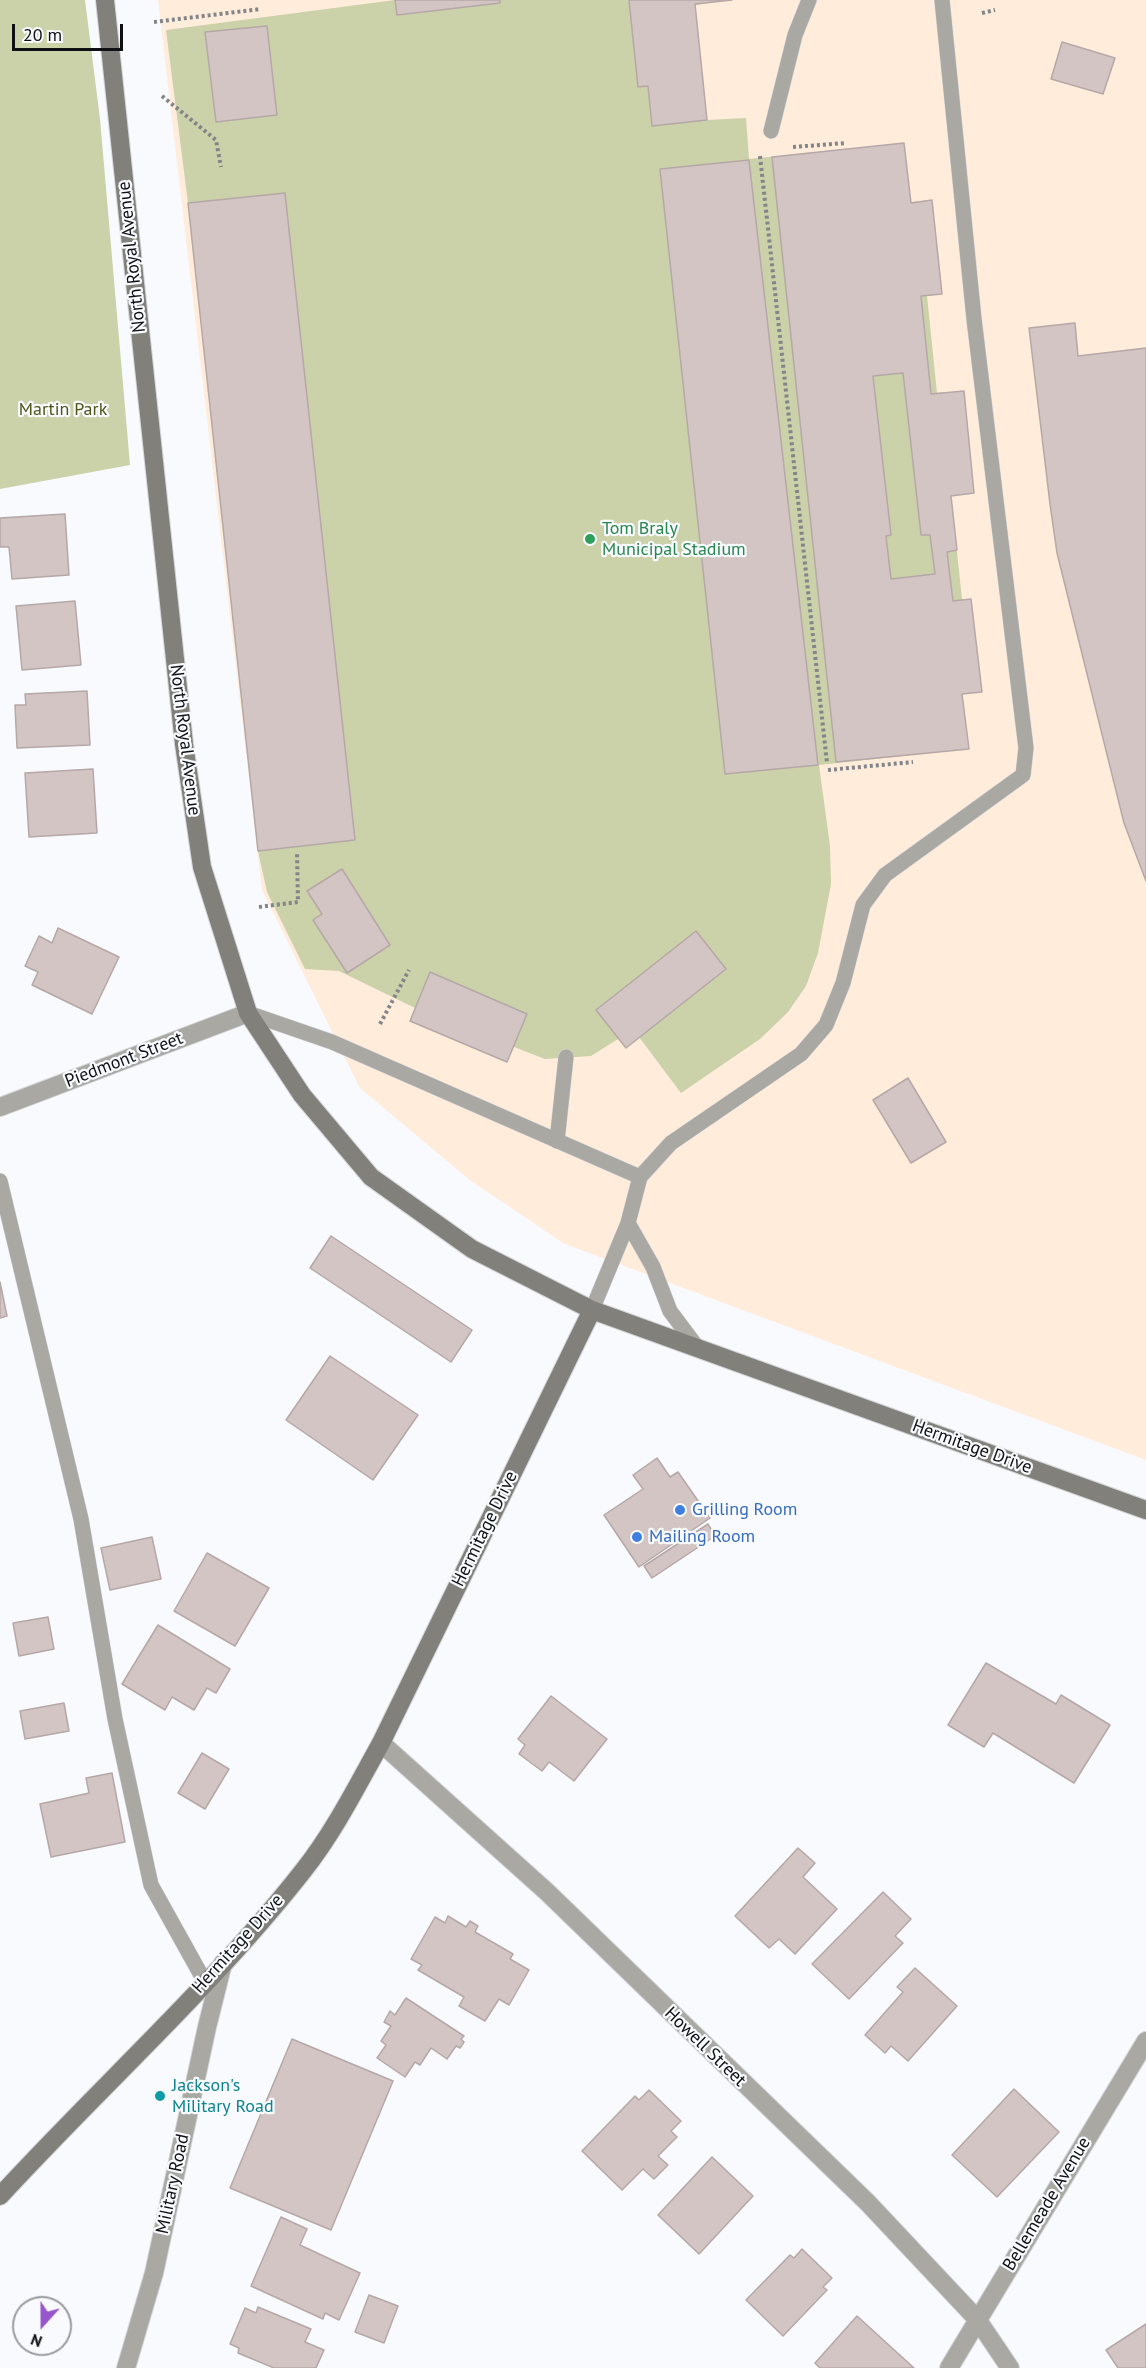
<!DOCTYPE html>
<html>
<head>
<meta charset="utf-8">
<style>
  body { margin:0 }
  #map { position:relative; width:1146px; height:2368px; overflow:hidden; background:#f8fafe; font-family:"PT Sans",sans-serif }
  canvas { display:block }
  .north { position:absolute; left:12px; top:2296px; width:60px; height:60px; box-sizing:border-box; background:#f8fafe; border:2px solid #9b9ca0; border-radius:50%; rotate:201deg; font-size:16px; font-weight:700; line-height:24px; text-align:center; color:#0f1014 }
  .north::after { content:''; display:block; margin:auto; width:21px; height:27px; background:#9756cb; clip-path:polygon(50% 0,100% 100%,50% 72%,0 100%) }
  .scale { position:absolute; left:12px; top:24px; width:111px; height:27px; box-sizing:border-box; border:3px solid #0f1014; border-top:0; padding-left:8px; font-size:18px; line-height:21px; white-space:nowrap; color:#0f1014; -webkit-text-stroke:4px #f8fafe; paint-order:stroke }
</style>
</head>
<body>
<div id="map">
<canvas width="1146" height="2368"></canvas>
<div class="north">N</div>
<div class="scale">20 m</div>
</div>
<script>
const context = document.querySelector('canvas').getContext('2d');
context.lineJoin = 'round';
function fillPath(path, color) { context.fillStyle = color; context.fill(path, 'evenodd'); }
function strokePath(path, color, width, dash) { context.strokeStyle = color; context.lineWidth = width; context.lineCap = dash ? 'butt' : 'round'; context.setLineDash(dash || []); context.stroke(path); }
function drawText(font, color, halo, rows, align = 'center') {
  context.font = font + ' "PT Sans",sans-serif'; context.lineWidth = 4.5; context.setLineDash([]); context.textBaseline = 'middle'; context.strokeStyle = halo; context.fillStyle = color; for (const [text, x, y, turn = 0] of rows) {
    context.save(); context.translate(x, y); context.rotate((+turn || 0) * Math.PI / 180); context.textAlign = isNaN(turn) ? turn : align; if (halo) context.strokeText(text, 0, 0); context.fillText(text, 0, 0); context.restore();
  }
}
fillPath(new Path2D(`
  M158,0H1146V1460L565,1244L471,1181L360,1088L262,890Z`), '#ffecdb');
fillPath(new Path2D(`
  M0,0H85L100,119L130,465L0,489Z
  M395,0H732L695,5L707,120L746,118L749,159L904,143L911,202L932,200L942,294L927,296L937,393L964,391L974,493L951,496L962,599H971L982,692L962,694L969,749L819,765L830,846L831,884L818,953L806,986L788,1012L760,1039L681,1093L639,1037L626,1048L618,1039L591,1056L545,1059L514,1047L507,1062L410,1021L415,1008L339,971L305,969L267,892L258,851L188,203L166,30Z`), '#cbd1a9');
const building = new Path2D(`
  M395,0H500V3L397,15Z
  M629,0H732L695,4L707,120L652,126L648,86L638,87Z
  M267,26L277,115L216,122L205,32Z
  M1062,42L1115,58L1103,94L1051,79Z
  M904,143L911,203L932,200L942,294L921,296L931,394L964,391L974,493L951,496L957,550L947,552L953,601L971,599L982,692L962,694L969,749L836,762L772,157Z
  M749,160L818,765L725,774L660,169Z
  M285,193L355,840L258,851L188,203Z
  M1075,323L1078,356L1146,348V881L1124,823L1057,553L1050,504L1029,328Z
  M903,373L921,535H930L935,574L891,579L886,536L891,535L873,376Z
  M65,514L69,575L12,579L9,547H0V518Z
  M75,601L81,665L22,670L16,606Z
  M87,691L90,745L17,748L15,705H26L25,694Z
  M93,769L97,833L29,837L25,773Z
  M342,869L390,945L347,973L313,920L322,914L307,891Z
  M58,928L119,957L92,1014L32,985L38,972L25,966L39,936L52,943Z
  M696,931L726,969L626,1048L596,1010Z
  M430,972L527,1014L507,1062L410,1021Z
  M908,1078L946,1142L911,1163L873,1100Z
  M331,1236L472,1330L451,1362L310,1268Z
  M0,1282L7,1316L0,1318Z
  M330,1356L418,1415L373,1480L286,1420Z
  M657,1458L670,1477L678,1472L710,1518L639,1567L604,1515L643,1489L633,1475Z
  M708,1524L715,1536L652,1578L644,1566Z
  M152,1537L161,1579L110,1590L101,1548Z
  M207,1553L269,1588L235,1646L174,1611Z
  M48,1617L54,1649L19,1656L13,1623Z
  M158,1625L230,1669L216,1693L207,1688L194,1710L172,1697L165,1710L122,1684Z
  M986,1663L1056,1704L1061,1695L1110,1725L1074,1783L993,1733L984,1747L948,1725Z
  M551,1696L607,1739L574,1781L549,1762L542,1771L519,1754L525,1745L518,1739Z
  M64,1703L69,1731L25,1739L20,1711Z
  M202,1753L229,1769L205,1809L178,1793Z
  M112,1773L125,1842L51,1857L40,1804L89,1793L86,1778Z
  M798,1848L815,1863L803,1877L837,1909L795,1954L779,1939L769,1948L735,1916Z
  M883,1892L911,1919L895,1936L903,1943L849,1999L812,1964Z
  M448,1916L466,1927L470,1921L478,1926L475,1932L513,1954L510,1959L529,1970L509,2005L499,1999L485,2021L459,2006L464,1997L418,1970L422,1965L411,1959L435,1917L445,1923Z
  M915,1968L957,2006L908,2061L891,2046L885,2053L865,2035L903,1992L897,1987Z
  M406,1998L464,2036L461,2039L464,2042L460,2048L456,2046L447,2059L431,2048L420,2065L415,2062L405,2077L377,2058L386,2045L381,2041L391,2026L384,2022L390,2011L395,2015Z
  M292,2039L393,2081L331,2230L230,2188Z
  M1014,2089L1059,2132L997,2197L952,2155Z
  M649,2090L681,2121L671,2131L677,2137L658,2156L668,2165L654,2179L643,2169L622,2190L582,2151L635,2096L639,2100Z
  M712,2157L753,2196L699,2254L658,2215Z
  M281,2217L307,2229L300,2245L360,2273L339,2320L325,2313L323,2319L251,2286Z
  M802,2249L832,2278L823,2287L827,2290L783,2336L746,2300L790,2255L794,2258Z
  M369,2295L398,2306L384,2343L355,2332Z
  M258,2307L311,2329L305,2342L324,2350L316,2368H274L238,2353L239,2348L230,2344L245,2308L256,2313Z
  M857,2316L914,2368H820L815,2363Z
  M1146,2324V2368H1118L1106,2350Z`);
fillPath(building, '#d2c5c3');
strokePath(building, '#b5a8a7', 1.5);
const lane = new Path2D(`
  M771,131L795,35L809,0
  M248,1013L332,1042L640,1177
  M557,1141L566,1057
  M0,1181L81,1519L115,1719L151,1885L205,1982
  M628,1223L653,1267L670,1311L697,1347
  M592,1310L628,1223L640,1177L671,1143L801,1054L826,1025L843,983L863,905L885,875L1023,775L1026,748L974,319L942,0`);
const street = new Path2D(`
  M0,1107L248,1013
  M381,1743L547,1892L868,2203L977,2319L1010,2368
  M126,2368L154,2273L207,2027L223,1963
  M949,2368L1146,2041`);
const secondary = new Path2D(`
  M105,0L184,744L202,867L248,1013L302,1095L371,1177L472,1249L592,1310L1146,1510
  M0,2196C100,2087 212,1987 303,1871C334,1832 357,1786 381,1743L592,1310`);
strokePath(lane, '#d3d5d9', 16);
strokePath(street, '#d3d5d9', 20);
strokePath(secondary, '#d3d5d9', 20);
strokePath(new Path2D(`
  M982,13L995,10
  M154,22L261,9
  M162,96L216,140L221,167
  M793,147L846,143
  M760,156L827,763
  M828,770L913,762
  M259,907L298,902L297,852
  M380,1024L409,970`), '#838589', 4, [3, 3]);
strokePath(lane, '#a9a8a3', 15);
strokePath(street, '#a9a8a3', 18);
strokePath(secondary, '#82807a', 18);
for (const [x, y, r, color] of [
  [590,539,6,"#2e9e5b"],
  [680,1510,6,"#3f7fe0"],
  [637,1537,6,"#3f7fe0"],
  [160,2096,6,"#0f9aa8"]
]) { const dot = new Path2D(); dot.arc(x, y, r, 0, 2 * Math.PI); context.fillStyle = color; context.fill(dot); strokePath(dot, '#f8fafe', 2); }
drawText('18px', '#0f1014', '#f8fafe', [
  ["North Royal Avenue",132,257,-96],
  ["North Royal Avenue",185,740,83],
  ["Piedmont Street",124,1060,-21],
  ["Hermitage Drive",972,1447,20],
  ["Hermitage Drive",485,1529,-64],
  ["Hermitage Drive",238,1944,-48],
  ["Howell Street",705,2047,44],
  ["Military Road",173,2184,-78],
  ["Bellemeade Avenue",1047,2204,-59]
]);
drawText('18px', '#505516', '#f8fafe', [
  ["Martin Park",63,410]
]);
drawText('18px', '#27864d', '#f8fafe', [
  ["Tom Braly",602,529],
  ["Municipal Stadium",602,550]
], 'left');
drawText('18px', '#366cbe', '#f8fafe', [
  ["Grilling Room",692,1510],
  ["Mailing Room",649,1537]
], 'left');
drawText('18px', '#0d838f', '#f8fafe', [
  ["Jackson's",172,2086],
  ["Military Road",172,2107]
], 'left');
</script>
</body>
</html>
